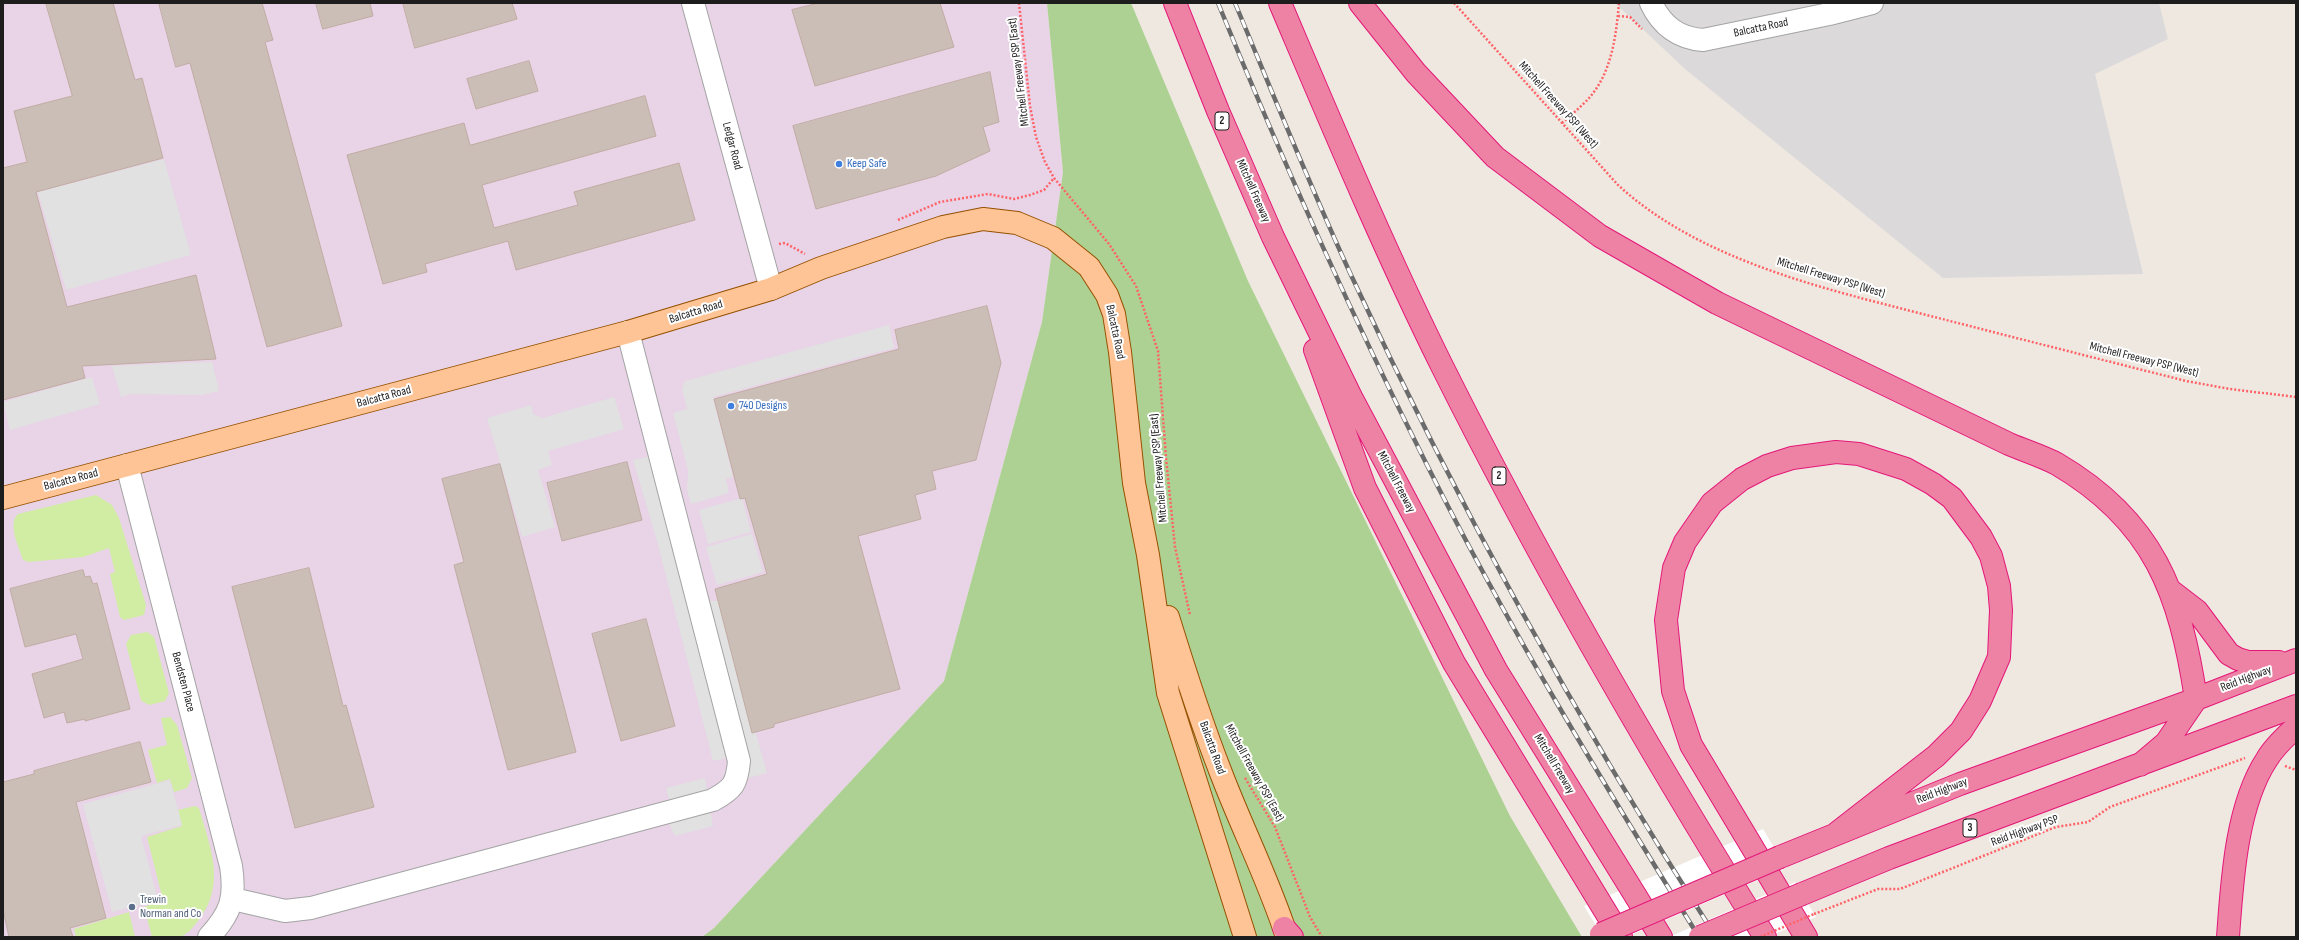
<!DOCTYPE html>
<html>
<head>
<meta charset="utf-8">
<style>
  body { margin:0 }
  #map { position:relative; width:2299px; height:940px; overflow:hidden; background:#efe8e1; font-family:"Sofia Sans Condensed",sans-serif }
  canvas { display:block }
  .frame { position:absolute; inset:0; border:4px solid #1d1d1d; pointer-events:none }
</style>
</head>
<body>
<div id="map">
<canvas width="2299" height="940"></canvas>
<div class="frame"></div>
</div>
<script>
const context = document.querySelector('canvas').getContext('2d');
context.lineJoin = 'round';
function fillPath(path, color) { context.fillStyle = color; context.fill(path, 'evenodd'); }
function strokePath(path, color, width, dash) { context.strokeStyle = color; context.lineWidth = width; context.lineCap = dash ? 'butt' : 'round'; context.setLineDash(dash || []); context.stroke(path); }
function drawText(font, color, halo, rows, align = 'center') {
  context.font = font + ' "Sofia Sans Condensed",sans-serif'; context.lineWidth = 4; context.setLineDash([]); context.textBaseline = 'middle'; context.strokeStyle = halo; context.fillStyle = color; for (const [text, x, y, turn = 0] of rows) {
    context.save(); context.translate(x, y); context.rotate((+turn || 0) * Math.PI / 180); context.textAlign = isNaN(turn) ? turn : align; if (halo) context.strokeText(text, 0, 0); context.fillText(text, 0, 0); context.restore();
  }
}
fillPath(new Path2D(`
  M1615,3H2159L2168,39L2095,74L2143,274L1943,278L1685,69Z`), '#dbd9da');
fillPath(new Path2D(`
  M3,3H1047L1063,172L1042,322L944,681L714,928L702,937H3Z`), '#e8d3e7');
fillPath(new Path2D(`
  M96,495L112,505L119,518L146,605L144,615L124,620L120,617L110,574L115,572L109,548L83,557L29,562L23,560C19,547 7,524 18,514Z
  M147,632L154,637L169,693L165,701L150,705L143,702L141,700L126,644L131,635Z
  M170,717L177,725L192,778L187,788L174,792L170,779L157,783L148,750L167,745L161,718Z
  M195,806L199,808C210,847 227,884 198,921C193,927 188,934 180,937C172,939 160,937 152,937L144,907L163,900L147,837L182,826L178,810Z
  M129,912L135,937H76L74,929Z`), '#d1eda3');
fillPath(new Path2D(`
  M1047,3H1131L1248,281L1510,816L1582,937H702L714,928L944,681L1042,322L1063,172Z`), '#add193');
fillPath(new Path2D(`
  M164,159L191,255L66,290L38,192Z
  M889,325L894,348L713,397L733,477L726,479L729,493L691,504L687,490L688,470L673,413L687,409L682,389L685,381Z
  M212,362L219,391L202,395L130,394L121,397L112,366Z
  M92,377L100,404L10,430L3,402Z
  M614,397L624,429L548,451L552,465L538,470L555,527L522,537L487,418L531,405L533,414L542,418Z
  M651,456L727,758L713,761L657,541L633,460Z
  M742,498L751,532L708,544L699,510Z
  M752,534L763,572L717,585L706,547Z
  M705,601H719L767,773L749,778Z
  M705,778L713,826L675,836L669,823L670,803L666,788Z
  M170,780L182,825L141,836L158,900L112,912L83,804Z`), '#e1e1e1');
fillPath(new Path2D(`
  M1763,829L1786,868L1626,937H1603L1584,906Z
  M1795,882L1816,917L1767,937H1669Z`), '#fff');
const building = new Path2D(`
  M46,3H113L135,80L142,78L163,158L36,192L67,307L196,275L216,359L82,366L85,378L3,400V168L27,162L14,111L72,96Z
  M159,3H262L273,40L265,42L342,326L267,347L190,63L176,67Z
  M316,3H370L373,16L323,29Z
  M403,3H512L517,19L415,48Z
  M819,3H940L954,47L815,86L792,10Z
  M529,61L538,91L476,109L467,79Z
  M990,72L999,122L983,127L990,151L936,176L816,209L793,126Z
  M645,96L656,136L482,185L494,228L578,205L574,192L679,163L695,220L516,270L508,241L425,264L427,272L383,284L347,155L464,123L470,145Z
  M987,306L1001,363L976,460L932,471L936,489L915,495L921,519L858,536L900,689L774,724V727L752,733L715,589L767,574L745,498L740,499L714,399L899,349L895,330Z
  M627,462L642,520L562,541L547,483Z
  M500,464L576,752L508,770L454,565L464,562L442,479Z
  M309,568L343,706L346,705L374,807L295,828L232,587Z
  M83,570L85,577L90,576L93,584L97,583L130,709L85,721V719L67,723L64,712L44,718L32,674L83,659L76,634L25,647L10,589Z
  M646,619L675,726L621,741L592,634Z
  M140,742L151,782L76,802L106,918L70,928L73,937H9L3,910V782L34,774V771Z`);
fillPath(building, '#cbbeb7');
strokePath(building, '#c1aca3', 1);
const minor = new Path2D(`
  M693,3L771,289
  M1651,3C1662,26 1678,38 1703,40L1829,14L1872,3
  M127,465L231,866C236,898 231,913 209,937
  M233,899L285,911L311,908L713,800C733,789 737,784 739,761L628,332`);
const major = new Path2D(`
  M3,498L628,332L771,289L821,268L943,227L983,219L1017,223L1053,238L1089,267L1107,295L1114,314L1120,352L1134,483L1148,555L1168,693L1245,937
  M1168,617C1184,669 1201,722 1221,773C1242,828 1269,881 1287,937`);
const highway = new Path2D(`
  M1175,3L1218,111L1273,237L1352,399L1496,670L1661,937
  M1280,3C1332,125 1383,247 1442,366C1540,562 1649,751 1765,937
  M1360,3L1416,73L1495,157L1600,236L1717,303L2009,444C2025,451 2042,456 2057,464C2154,521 2180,593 2196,699L2166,743L2140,765
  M1315,350L1365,488L1454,663L1621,937
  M2171,591L2197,611L2229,654L2238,659L2248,662H2279
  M1780,857L1960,784L2196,699L2296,660
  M1802,894L1889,858L2296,706
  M1284,928L1292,937
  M1806,937L1691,745L1673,691L1666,620L1674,568L1685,542L1712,503L1742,479L1767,466L1792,458L1836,452L1859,454L1906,469L1933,484L1952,498L1981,537L1991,556L1999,586L2001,610L1999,657L1980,701L1961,731L1936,756L1837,833
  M2228,937C2232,882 2236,806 2267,759C2274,747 2286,736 2296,727`);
strokePath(minor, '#a4a4a4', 24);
strokePath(major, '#955000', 24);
strokePath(highway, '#e41778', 24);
strokePath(new Path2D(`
  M1019,3L1030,106L1036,137L1045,162L1054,178L1109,244L1136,286L1158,351L1166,458L1175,547L1190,615
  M1454,3L1618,185C1705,265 1839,292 1950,321C2028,341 2107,361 2186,381L2230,389L2296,397
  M1618,16L1630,17L1642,29
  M1562,123C1571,115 1582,106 1590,97C1612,71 1616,36 1619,3
  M898,220L940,202L988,194L1014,199L1030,195L1044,190L1054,178
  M779,244L785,243L805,254
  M2285,766L2296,770
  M1245,778L1275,827L1310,917L1322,937
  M1814,914L1878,889H1900L2056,827L2088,822L2110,807L2245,758`), '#ff6267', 2.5, [2, 2]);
strokePath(minor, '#fff', 22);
strokePath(major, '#ffc496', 22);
strokePath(highway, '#ed82a4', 22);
const rail = new Path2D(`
  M1218,3C1282,160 1351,314 1427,465C1508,627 1603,783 1699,937
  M1235,3C1273,94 1310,186 1351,275C1457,504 1580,725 1716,937`);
strokePath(rail, '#6b6b6b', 4.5);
strokePath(rail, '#fff', 3, [9]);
const highwayBridge = new Path2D(`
  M1601,934L1780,857
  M1700,937L1802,894`);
strokePath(highwayBridge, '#e41778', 24, []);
strokePath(new Path2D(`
  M1760,937L1814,914`), '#ff6267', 2.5, [2, 2]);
strokePath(highwayBridge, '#ed82a4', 22);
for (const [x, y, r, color] of [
  [839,164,4,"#3f7fe0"],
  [731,406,4,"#3f7fe0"],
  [132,907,4,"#5c6f8a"]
]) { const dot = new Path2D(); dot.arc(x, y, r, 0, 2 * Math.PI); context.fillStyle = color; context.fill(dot); strokePath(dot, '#fff', 1.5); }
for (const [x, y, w] of [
  [1222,121,14],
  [1499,476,14],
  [1970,828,14]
]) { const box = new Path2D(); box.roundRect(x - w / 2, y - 9, w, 18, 3); context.fillStyle = '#fff'; context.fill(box); strokePath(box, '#1d1d1d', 1); }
drawText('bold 11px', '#1d1d1d', null, [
  ["2",1222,121],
  ["2",1499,476],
  ["3",1970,828]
]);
drawText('12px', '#1d1d1d', '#fff', [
  ["Balcatta Road",1761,28,-12],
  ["Mitchell Freeway PSP (East)",1019,72,-97],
  ["Mitchell Freeway PSP (West)",1558,105,48],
  ["Ledgar Road",732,146,75],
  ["Mitchell Freeway",1253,191,66],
  ["Mitchell Freeway PSP (West)",1831,278,17],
  ["Balcatta Road",696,312,-17],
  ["Balcatta Road",1115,332,78],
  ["Mitchell Freeway PSP (West)",2144,360,14],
  ["Balcatta Road",384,397,-15],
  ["Mitchell Freeway PSP (East)",1159,468,-95],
  ["Balcatta Road",71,480,-15],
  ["Mitchell Freeway",1396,482,62],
  ["Reid Highway",2246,679,-21],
  ["Bendsten Place",183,682,75],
  ["Balcatta Road",1212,748,70],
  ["Mitchell Freeway",1554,764,59],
  ["Mitchell Freeway PSP (East)",1254,773,61],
  ["Reid Highway",1942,791,-21],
  ["Reid Highway PSP",2025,831,-20]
]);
drawText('12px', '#366cbe', '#fff', [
  ["Keep Safe",847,164],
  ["740 Designs",739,406]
], 'left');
drawText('12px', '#4e5e75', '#fff', [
  ["Trewin",140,900],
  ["Norman and Co",140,914]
], 'left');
</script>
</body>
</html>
